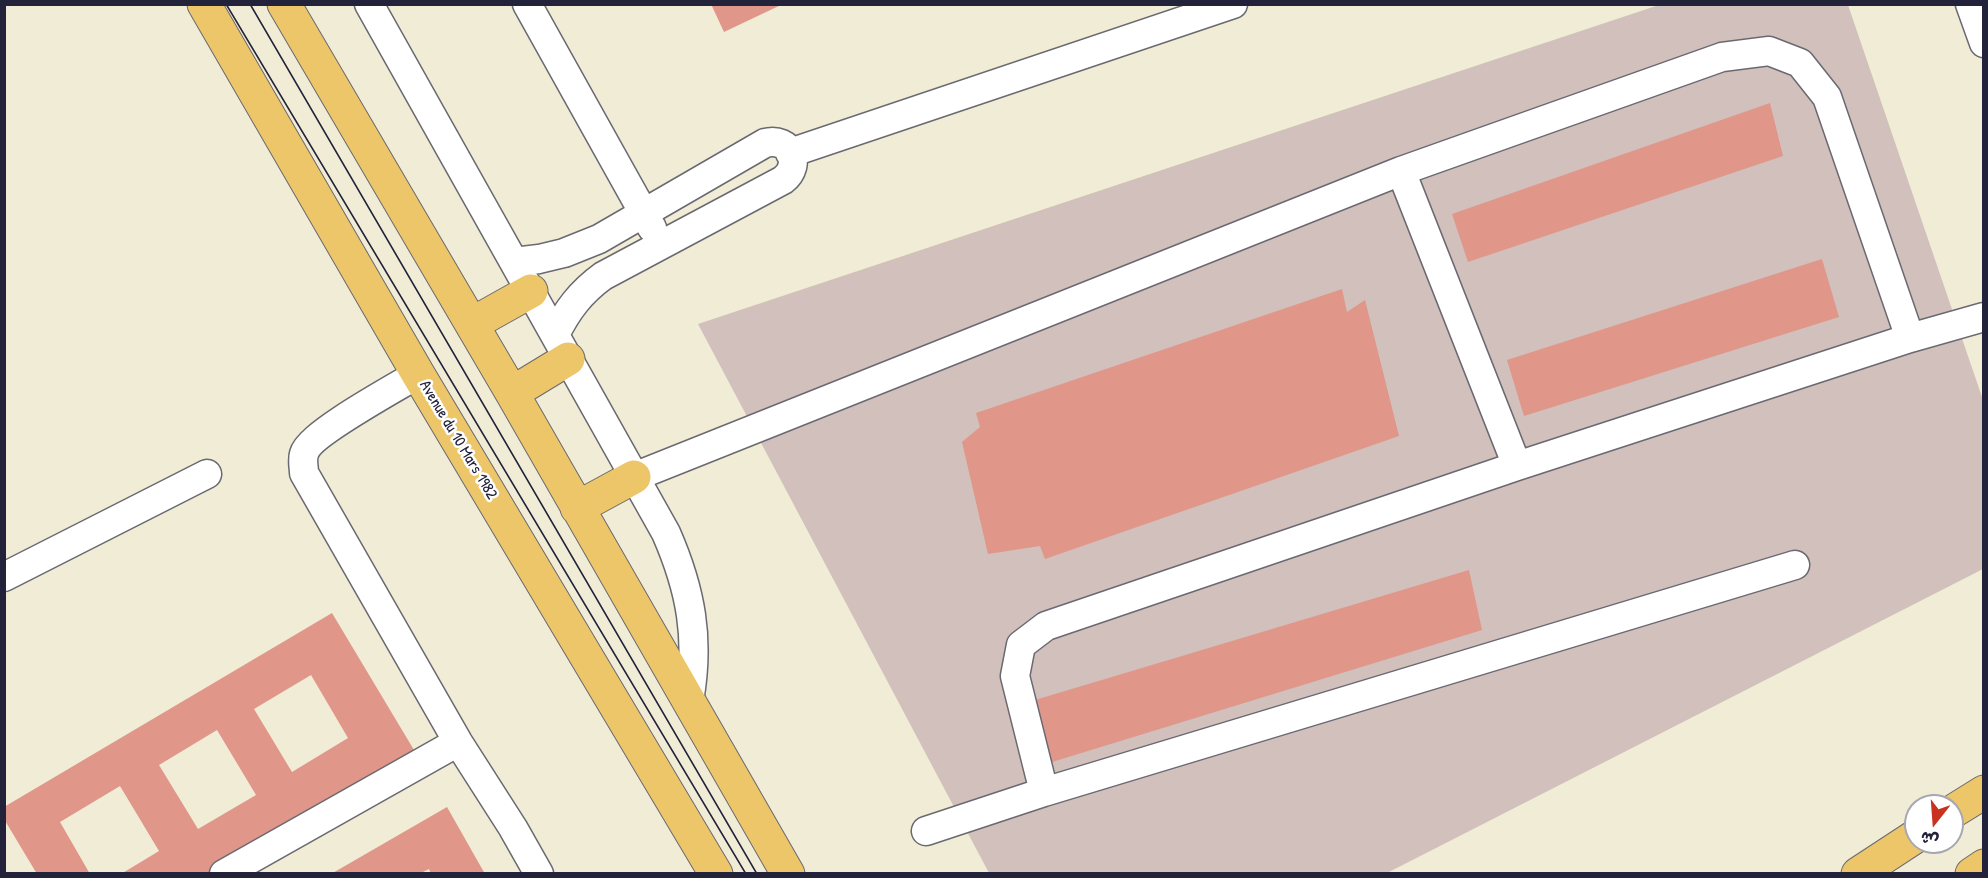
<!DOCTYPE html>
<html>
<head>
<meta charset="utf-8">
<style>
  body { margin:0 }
  #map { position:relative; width:1988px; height:878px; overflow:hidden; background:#f0ecd5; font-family:"Patrick Hand","Playpen Sans Arabic",sans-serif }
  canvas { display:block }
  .frame { position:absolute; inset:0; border:6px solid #22223b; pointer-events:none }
  .north { position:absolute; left:1904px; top:794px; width:60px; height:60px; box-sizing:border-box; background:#fff; border:2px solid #a7a7b1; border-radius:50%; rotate:197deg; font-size:16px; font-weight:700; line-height:24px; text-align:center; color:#22223b }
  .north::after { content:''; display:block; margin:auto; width:21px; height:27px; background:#c8321e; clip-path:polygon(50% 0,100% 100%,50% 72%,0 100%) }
</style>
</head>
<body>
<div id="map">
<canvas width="1988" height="878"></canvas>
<div class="frame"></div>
<div class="north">ش</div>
</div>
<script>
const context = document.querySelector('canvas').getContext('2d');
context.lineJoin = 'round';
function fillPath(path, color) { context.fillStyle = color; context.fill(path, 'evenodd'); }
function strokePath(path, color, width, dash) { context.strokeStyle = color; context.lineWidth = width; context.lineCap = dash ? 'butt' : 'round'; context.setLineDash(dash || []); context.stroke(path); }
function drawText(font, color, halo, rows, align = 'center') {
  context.font = font + ' "Patrick Hand",sans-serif'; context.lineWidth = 5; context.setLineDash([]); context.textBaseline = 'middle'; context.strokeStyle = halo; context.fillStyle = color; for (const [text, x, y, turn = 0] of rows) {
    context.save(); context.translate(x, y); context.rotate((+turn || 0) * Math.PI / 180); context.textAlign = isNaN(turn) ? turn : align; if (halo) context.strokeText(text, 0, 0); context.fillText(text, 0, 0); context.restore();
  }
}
fillPath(new Path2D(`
  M1659,5H1848L1983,400V569L1387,873H989L698,324Z`), '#d1c0bc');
fillPath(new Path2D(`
  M711,4H783L724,32Z
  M1770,103L1783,156L1468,262L1452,214Z
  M1822,259L1839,317L1524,416L1507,360Z
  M1342,289L1347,312L1365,300L1399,436L1045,559L1040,546L988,554L962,442L980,427L976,413Z
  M1469,570L1482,630L1039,766L1025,703Z
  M332,613L414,750L207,874H121L159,851L120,786L60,822L90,874H37L4,819V807ZM311,675L348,738L292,772L254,709ZM217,730L256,795L198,829L159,765Z
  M447,807L485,874H431L429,869L419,874H331Z`), '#e09689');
const minor = new Path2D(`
  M369,4L666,533C691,590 700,639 689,701
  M527,4L652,228
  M1970,4L1984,43
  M790,153L1233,4
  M1401,171L1517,466
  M514,262L539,259L564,253L599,239L765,143C790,136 803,165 783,180L603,276C581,292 567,310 555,335
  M418,374C397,387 309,434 304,454C302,460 304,468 304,473L458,742L513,828L539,874
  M634,477L1401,171L1722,57L1769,51L1800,63L1827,97L1910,338
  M4,577L207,474
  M1044,792L1015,676L1021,645L1046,626L1517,466L1910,338L1984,317
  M926,831L1044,792L1795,565
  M224,874L458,742`);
const major = new Path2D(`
  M204,4L418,374L716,874
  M284,4L512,393L788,874
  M472,324L531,291
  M512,393L568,359
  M577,508L634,477
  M1952,812L1984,792
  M1858,874L1916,836
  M1972,874L1984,866`);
strokePath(minor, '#6a6971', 31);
strokePath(major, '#6a6971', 35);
strokePath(minor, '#fff', 28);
strokePath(major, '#ecc669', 33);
strokePath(new Path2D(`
  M226,4L746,874
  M250,4L757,874`), '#22223b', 1.5);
drawText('16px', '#22223b', '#fff', [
  ["Avenue du 10 Mars 1982",458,440,59]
]);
</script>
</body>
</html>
